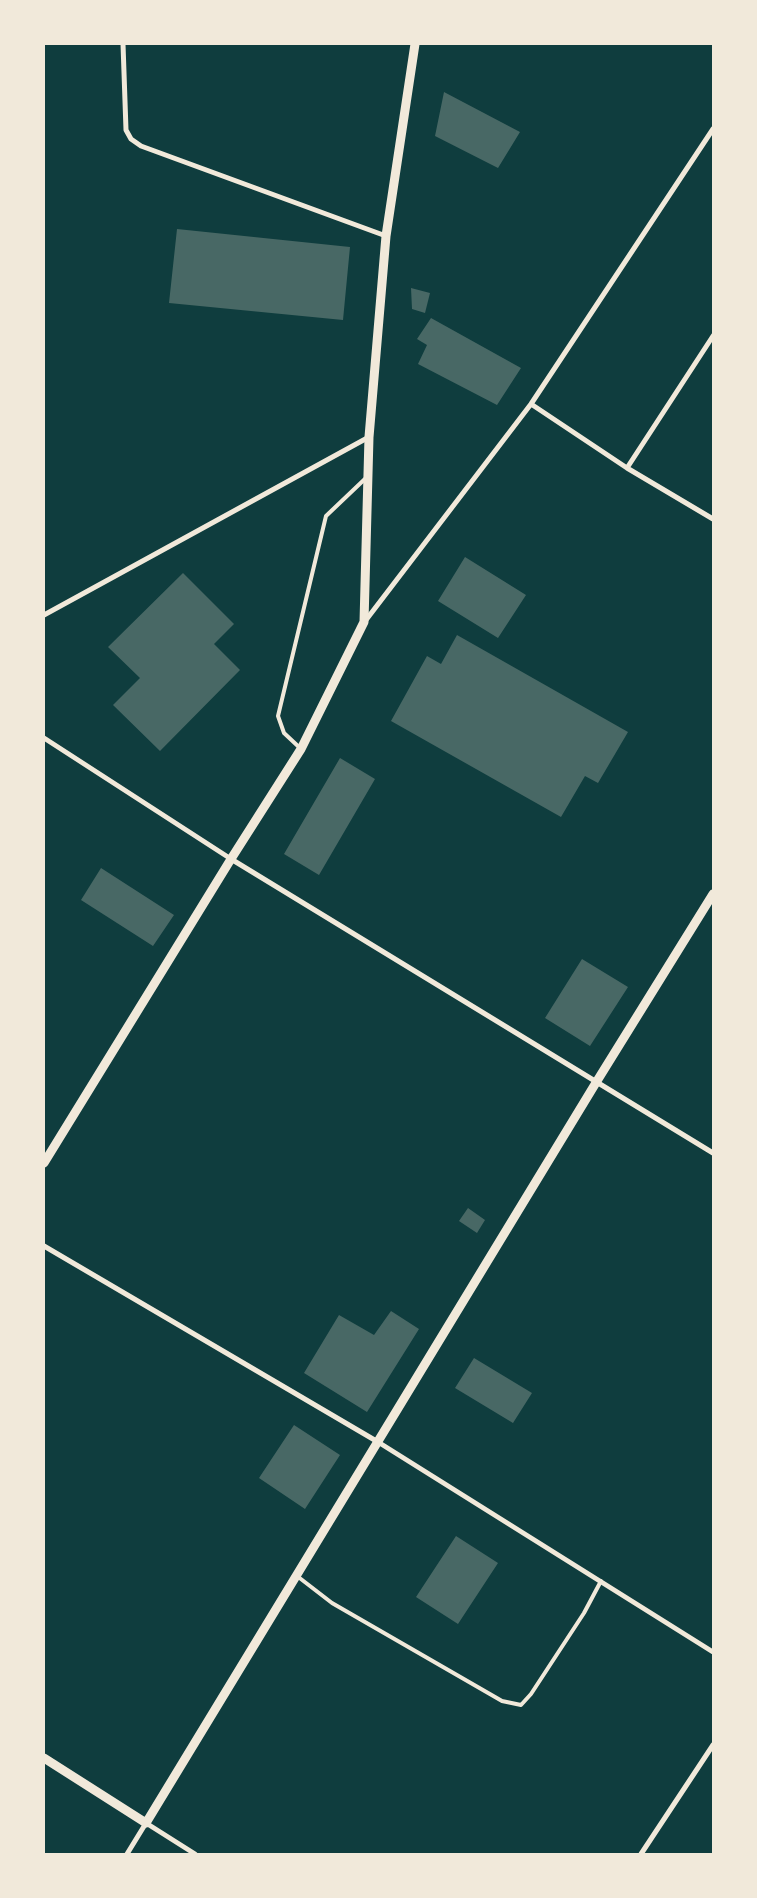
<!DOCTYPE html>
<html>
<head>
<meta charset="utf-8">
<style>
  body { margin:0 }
  #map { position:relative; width:757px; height:1898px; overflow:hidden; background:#0f3d3e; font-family:Georgia,serif }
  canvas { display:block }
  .frame { position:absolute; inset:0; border:45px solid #f1e9da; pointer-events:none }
</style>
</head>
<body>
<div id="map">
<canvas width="757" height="1898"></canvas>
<div class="frame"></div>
</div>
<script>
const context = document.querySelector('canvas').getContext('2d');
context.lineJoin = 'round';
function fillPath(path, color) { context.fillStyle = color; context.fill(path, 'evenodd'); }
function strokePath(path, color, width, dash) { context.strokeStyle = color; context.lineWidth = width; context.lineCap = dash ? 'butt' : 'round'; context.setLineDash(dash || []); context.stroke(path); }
fillPath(new Path2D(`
  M444,92L520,132L498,168L435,136Z
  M177,229L350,247L343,320L169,303Z
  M411,288L430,293L425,313L412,309Z
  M431,318L521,368L497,405L418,364L427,345L417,339Z
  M465,557L526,595L498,638L438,601Z
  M183,573L234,624L214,644L240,670L160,751L113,705L140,678L108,647Z
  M457,635L628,732L598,783L585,776L561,817L391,721L427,656L441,664Z
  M340,758L375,779L319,875L284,854Z
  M101,868L174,915L153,946L81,900Z
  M582,959L628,987L590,1046L545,1018Z
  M468,1208L485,1220L477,1233L459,1221Z
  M391,1311L419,1329L367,1412L304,1373L339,1315L374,1335Z
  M474,1358L532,1393L513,1423L455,1388Z
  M294,1425L340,1455L305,1509L259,1478Z
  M456,1536L498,1563L458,1624L416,1597Z`), '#486865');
strokePath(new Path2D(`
  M300,748L284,733L278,716L326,516L367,477
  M297,1576L332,1603L502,1701L521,1705L531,1694L584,1613L601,1581`), '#f1e9da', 4);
strokePath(new Path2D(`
  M123,44L126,130L131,139L141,146L386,236
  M531,404L627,468L713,519
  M627,468L713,336
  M44,615L369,437
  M366,620L531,404L713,129
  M44,738L231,859L713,1153
  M44,1246L378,1442L713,1652
  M127,1854L146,1823L195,1854
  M641,1854L713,1745`), '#f1e9da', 5);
strokePath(new Path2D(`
  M44,1163L231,859L301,749L364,622L369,437L386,236L415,44
  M44,1758L146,1823L597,1081L713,894`), '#f1e9da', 9);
</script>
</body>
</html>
